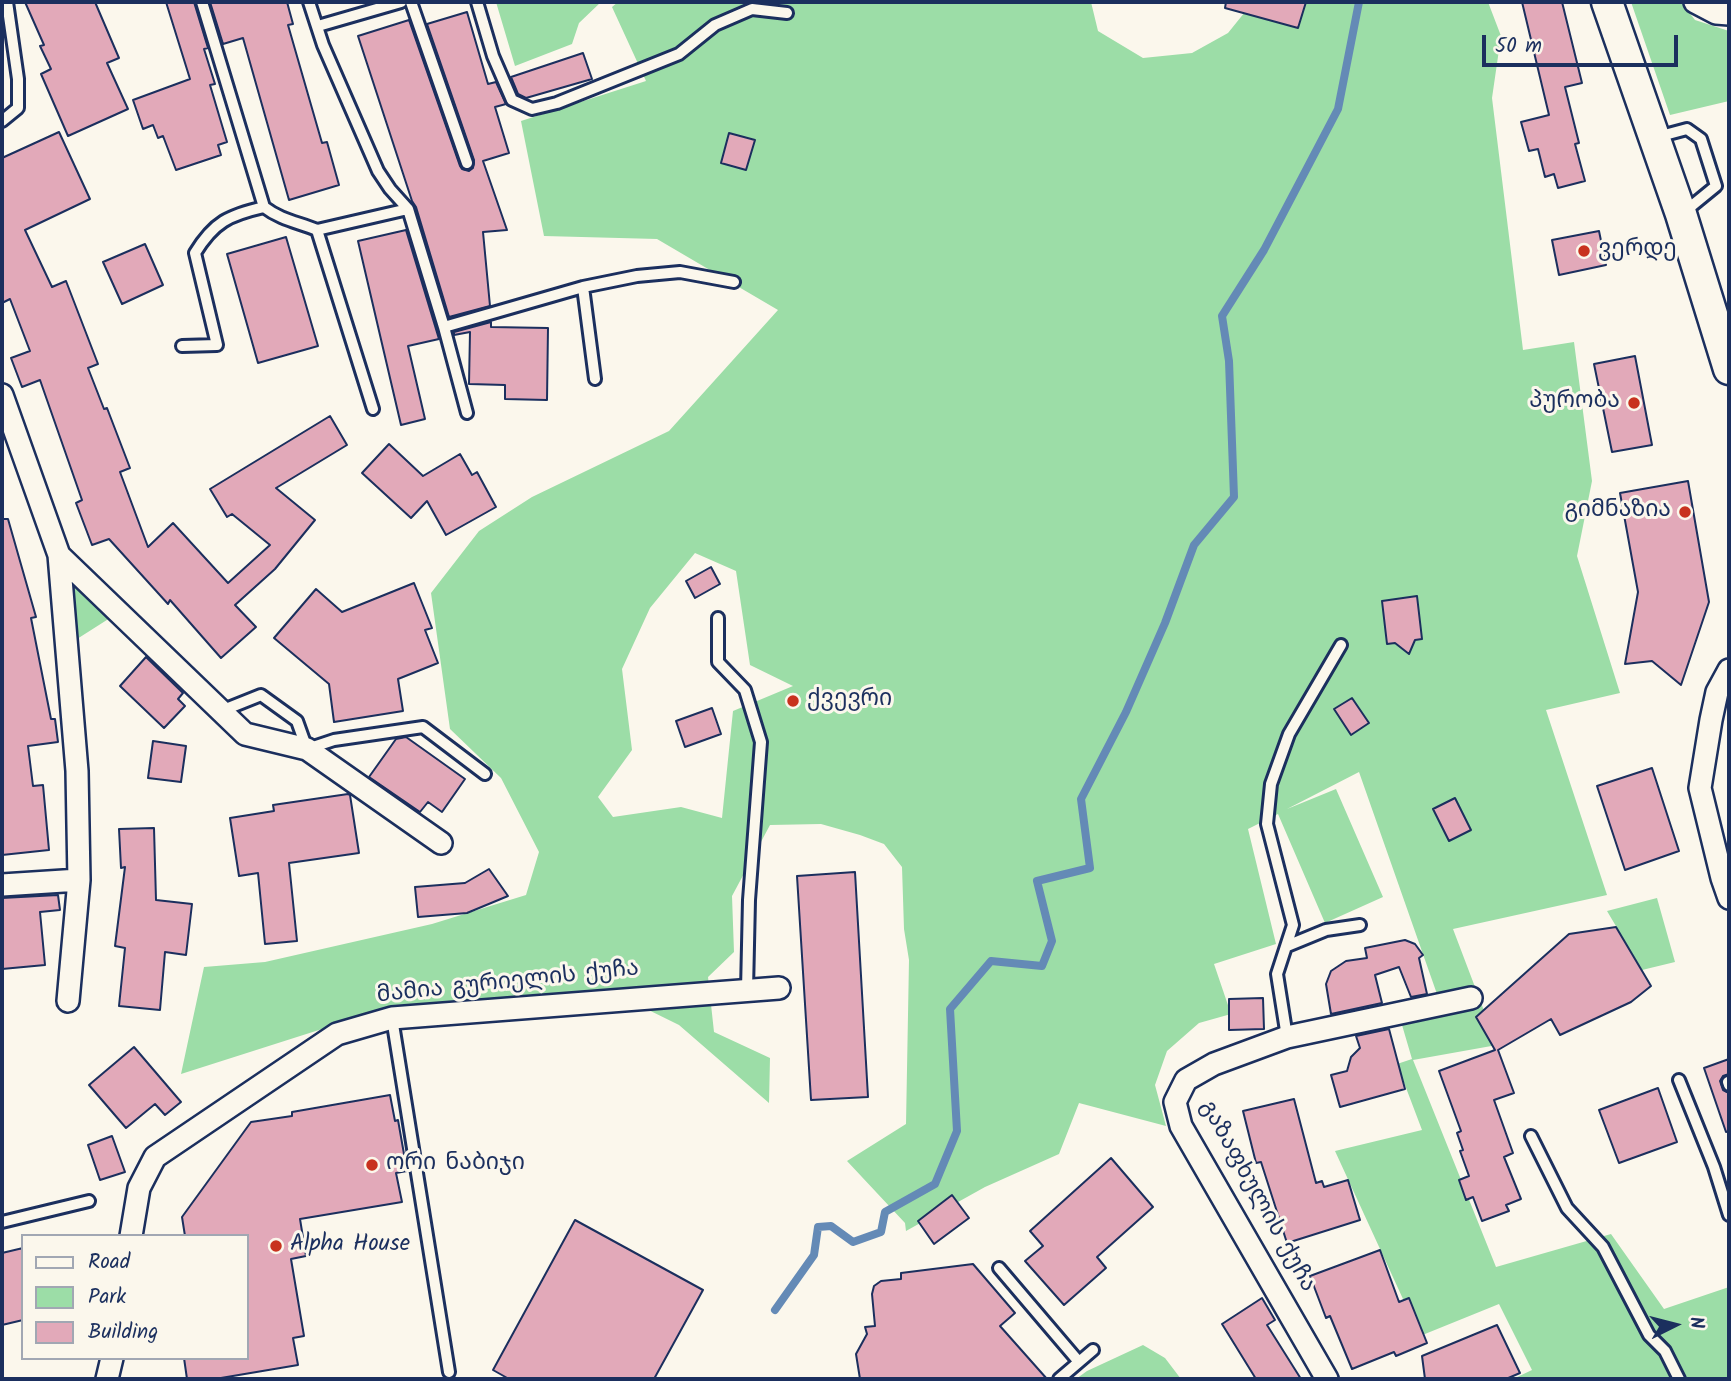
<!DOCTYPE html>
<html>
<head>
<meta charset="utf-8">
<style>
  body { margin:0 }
  #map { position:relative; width:1731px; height:1381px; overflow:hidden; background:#fbf7ec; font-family:Kalam,sans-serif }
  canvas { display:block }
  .frame { position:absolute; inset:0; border:4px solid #1b2f5e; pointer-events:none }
  .legend { position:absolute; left:21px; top:1234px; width:228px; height:126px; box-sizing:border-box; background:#fbf7ec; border:2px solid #a1a7b3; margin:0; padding:9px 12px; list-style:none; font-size:21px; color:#1b2f5e }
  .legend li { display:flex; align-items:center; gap:14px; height:35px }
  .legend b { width:35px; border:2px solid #a1a7b3 }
  .north { position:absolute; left:1640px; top:1290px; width:70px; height:70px; -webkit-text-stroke:5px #fbf7ec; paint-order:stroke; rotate:84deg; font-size:19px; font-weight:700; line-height:28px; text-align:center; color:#1b2f5e }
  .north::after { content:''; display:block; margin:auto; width:24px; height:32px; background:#1b2f5e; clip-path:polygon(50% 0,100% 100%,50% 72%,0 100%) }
  .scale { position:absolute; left:1482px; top:35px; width:196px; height:32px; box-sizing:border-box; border:4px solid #1b2f5e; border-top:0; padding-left:9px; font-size:21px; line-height:24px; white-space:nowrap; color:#1b2f5e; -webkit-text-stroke:5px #fbf7ec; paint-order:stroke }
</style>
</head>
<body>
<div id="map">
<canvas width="1731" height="1381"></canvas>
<div class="frame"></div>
<ul class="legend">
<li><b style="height:9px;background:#fbf7ec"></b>Road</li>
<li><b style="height:19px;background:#9cdda7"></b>Park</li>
<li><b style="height:19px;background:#e2a9b9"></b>Building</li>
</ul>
<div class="north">N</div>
<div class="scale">50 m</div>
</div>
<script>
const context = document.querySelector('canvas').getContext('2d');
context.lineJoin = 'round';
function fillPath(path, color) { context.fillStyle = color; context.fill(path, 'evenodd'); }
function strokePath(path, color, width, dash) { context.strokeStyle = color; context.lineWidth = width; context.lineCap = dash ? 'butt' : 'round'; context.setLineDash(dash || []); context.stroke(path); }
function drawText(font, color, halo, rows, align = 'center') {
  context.font = font + ' Kalam,"Noto Sans Georgian",sans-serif'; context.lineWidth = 6; context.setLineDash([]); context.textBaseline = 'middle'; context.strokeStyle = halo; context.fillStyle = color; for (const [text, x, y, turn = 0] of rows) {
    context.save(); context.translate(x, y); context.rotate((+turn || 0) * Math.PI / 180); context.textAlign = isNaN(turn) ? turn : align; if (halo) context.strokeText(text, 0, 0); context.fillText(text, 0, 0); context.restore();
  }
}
fillPath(new Path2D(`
  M496,2H601L579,23L572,44L515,66Z
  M618,2H1091L1098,31L1143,58L1192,53L1228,33L1253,2H1488L1501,36L1492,98L1523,350L1574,342L1592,481L1577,556L1620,693L1546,710L1607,895L1453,929L1497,1045L1413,1060L1496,1267L1611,1234L1664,1309L1729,1287V1379H1513L1532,1370L1499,1304L1420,1336L1335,1151L1422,1130L1397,1064L1412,1059L1402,1025L1444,1014L1359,772L1287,809L1336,789L1383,897L1325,923L1278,814L1248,829L1276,944L1214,964L1231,1014L1199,1023L1167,1051L1155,1085L1166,1126L1079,1103L1059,1154L985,1187L906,1231L905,1223L847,1161L906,1124L909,960L904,929L902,867L884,844L860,835L821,824L770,825L732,896L734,952L708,977L714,1032L770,1058L769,1103L679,1025L612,992L404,1005L344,1022L181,1074L204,967L265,962L432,924L526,895L539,852L501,778L450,729L431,593L479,531L532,497L669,431L778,310L657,239L544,236L521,121L646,81L612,7ZM695,553L736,571L750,665L793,686L733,711L722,818L681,807L613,817L598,797L632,750L622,669L650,608Z
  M1631,2H1681L1695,20L1729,31V101L1670,115Z
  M79,585L110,618L77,639L71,588Z
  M1657,898L1675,962L1642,970L1607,911Z
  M1143,1345L1165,1358L1181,1379H1076L1087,1371Z`), '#9cdda7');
strokePath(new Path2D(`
  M775,1310L814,1255L818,1227L831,1226L853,1242L881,1232L885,1212L935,1184L957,1131L950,1009L991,961L1042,966L1052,941L1037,881L1090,868L1081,799L1126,712L1165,623L1194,545L1234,497L1229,361L1222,316L1264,250L1338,109L1359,2`), '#648ab6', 8);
const building = new Path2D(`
  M25,2H95L119,58L107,63L128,109L68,136L41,74L51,69L40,46L44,45Z
  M166,2H194L208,48L204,49L215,84L210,85L227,142L218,145L221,155L176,170L163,136L158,138L153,125L143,129L133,100L190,79Z
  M210,2H287L293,24L288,25L322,143L327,142L339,185L289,200L243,38L223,44Z
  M1226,2H1306L1298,28L1225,8Z
  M1522,2H1562L1582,83L1565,87L1579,143L1575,144L1585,181L1558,188L1554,174L1545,177L1538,149L1529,151L1521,122L1549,115Z
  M467,12L488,84L496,82L506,104L495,107L509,153L483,161L507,230L483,232L490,306L449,317L416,207L412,201L358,36L409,20L460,166L462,169L469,171L473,168L474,160L427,24Z
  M583,53L592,79L526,98L518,94L511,77Z
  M59,132L90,199L25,230L52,287L66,281L98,364L88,368L104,409L107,408L130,468L120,472L148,547L173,523L228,583L270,545L232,514L227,517L210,489L330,416L347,445L276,488L315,520L275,569L235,605L256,627L221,658L170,600L168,604L109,539L92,545L76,503L82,500L40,380L22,387L11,358L30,351L10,299L2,303V158Z
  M729,133L755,140L746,170L721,163Z
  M406,230L439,339L408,346L425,419L401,425L358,241Z
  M1599,231L1606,265L1559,275L1552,240Z
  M286,237L318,346L258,363L227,254Z
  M145,244L163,285L122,304L103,262Z
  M491,322V327L548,328L547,400L505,399V385L469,384L470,332L454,335V332Z
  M1635,356L1652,445L1612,452L1594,364Z
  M389,444L423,476L460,454L472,475L477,472L496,507L446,535L427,501L411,518L362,473Z
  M1688,481L1709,602L1681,685L1652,661L1625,664L1638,592L1620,493Z
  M2,519H8L36,617L31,618L51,719H55L58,742L28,746L33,786L43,785L49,850L2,855Z
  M711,567L720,584L695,598L686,581Z
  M414,583L432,628L425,630L438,663L398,679L403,711L334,722L329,684L274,638L316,589L342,612Z
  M1417,596L1422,639L1415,640L1409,654L1395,643L1387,644L1382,601Z
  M146,657L183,693L178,699L185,706L164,728L120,686Z
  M1352,698L1369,723L1351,735L1334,709Z
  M712,708L721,734L685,747L676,721Z
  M406,737L465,779L442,812L428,802L420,812L369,777L396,739Z
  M153,741L186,746L181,782L148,778Z
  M1652,768L1679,851L1625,870L1597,786Z
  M348,794L350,795L359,853L289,863L297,941L265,944L258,873L239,876L230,818L274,811L273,805Z
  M1455,798L1471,830L1449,841L1433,809Z
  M154,828L156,900L192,904L186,955L165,952L160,1010L119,1006L125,948L115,946L125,867L121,868L119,829Z
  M489,869L508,896L467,913L418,917L415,887L465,883Z
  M855,872L868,1097L811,1100L797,876Z
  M58,895L60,910L40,912L45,965L2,969V898Z
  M1616,927L1651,986L1631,1002L1560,1035L1551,1019L1498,1050L1514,1093L1494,1100L1513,1153L1504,1157L1521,1199L1506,1205L1509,1211L1482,1221L1473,1197L1466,1200L1459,1180L1469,1176L1460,1151L1463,1150L1457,1133L1461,1131L1439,1071L1495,1050L1476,1017L1569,934Z
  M1405,940L1415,944L1423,955L1419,958L1427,994L1411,997L1399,967L1375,975L1382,1003L1331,1014L1326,984L1331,971L1346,961L1367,958L1365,948Z
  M1263,998L1264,1029L1229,1030V999Z
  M1389,1029L1405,1089L1340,1107L1331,1075L1347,1071L1351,1057L1360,1048L1356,1036Z
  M134,1047L181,1102L165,1115L155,1104L126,1128L89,1085Z
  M1729,1059V1074L1723,1076L1720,1081L1723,1090L1729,1093V1131L1726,1132L1704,1068Z
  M1658,1088L1677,1142L1619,1163L1599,1110Z
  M390,1095L395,1121L398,1120L407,1171L396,1173L402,1202L300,1219L306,1256L291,1259L304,1336L293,1338L298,1365L215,1379H187L184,1358H247V1236H185L182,1217L251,1122L292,1116V1112Z
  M1294,1099L1316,1183L1322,1181L1324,1187L1348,1180L1360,1220L1287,1243L1261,1162L1256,1163L1243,1111Z
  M112,1136L125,1172L100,1180L88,1145Z
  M1111,1158L1153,1207L1097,1257L1106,1268L1064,1305L1025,1261L1043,1246L1030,1231Z
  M952,1195L969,1218L934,1244L918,1221Z
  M575,1220L703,1290L654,1379H509L493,1370Z
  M23,1248V1320L2,1325V1253Z
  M1380,1250L1399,1302L1409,1298L1427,1343L1396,1356L1394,1352L1352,1369L1330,1316L1326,1318L1310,1276Z
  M973,1264L1015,1313L1000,1326L1047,1379H860L856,1354L867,1334L865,1327L875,1326L872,1294L874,1286L881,1281L901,1279V1273Z
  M1262,1298L1275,1320L1267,1325L1301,1379H1256L1222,1324Z
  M1497,1325L1520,1373L1506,1379H1425L1422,1356Z`);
fillPath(building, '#e2a9b9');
strokePath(building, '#1b2f5e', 2);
const service = new Path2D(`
  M309,2L323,45L378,171L390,189L408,209L317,230L373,409
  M411,2L467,163
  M477,2L493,56L512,100L532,109L557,103L679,54L715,25L752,9L787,13
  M318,26L401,2
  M2,121L18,108V79L7,2
  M1657,137L1687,129L1701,139L1716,186L1683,213
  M264,207C281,220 297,222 317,230
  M408,209L444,327L467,413
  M583,287L637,276L680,272L734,282
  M444,327L583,287L595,379
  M182,346L217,345L195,253C214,222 229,215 264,207L202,2
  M718,618V662L745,690L761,742L749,900L747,990
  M221,711L261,695L297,721L307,749L334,740L423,727L485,774
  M1287,946L1326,930L1360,925
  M392,1018L449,1372
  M1287,1037L1277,974L1293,925L1267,824L1271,784L1289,734L1341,645
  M1679,1080L1714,1167L1729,1215
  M1728,1082L1729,1085
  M1531,1136L1567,1208L1603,1247L1649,1335L1665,1351L1679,1379
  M2,1222L89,1201
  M999,1268L1079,1362
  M1059,1379L1093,1350`);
const minor = new Path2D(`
  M1695,2L1716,13L1729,14
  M2,395L59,555L77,771L79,880L2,885
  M59,555L245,734L307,749L441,843
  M1729,670L1717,692L1711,720L1700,788L1722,878L1729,898
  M68,1001L79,880
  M131,1236L139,1188L155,1157L337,1034L392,1018L779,988
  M107,1379L112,1358
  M1327,1379L1181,1126L1175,1102L1186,1080L1214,1064L1287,1037L1471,998`);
const secondary = new Path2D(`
  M1607,2L1681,214L1729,369`);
strokePath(service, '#1b2f5e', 16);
strokePath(minor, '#1b2f5e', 26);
strokePath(secondary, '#1b2f5e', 35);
strokePath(service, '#fbf7ec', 10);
strokePath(minor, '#fbf7ec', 21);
strokePath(secondary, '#fbf7ec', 30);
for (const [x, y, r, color] of [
  [1584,251,7,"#c8321e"],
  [1634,403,7,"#c8321e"],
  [1685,512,7,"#c8321e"],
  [793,701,7,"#c8321e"],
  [372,1165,7,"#c8321e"],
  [276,1246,7,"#c8321e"]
]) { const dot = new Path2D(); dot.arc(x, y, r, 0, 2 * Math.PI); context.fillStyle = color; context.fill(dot); strokePath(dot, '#fbf7ec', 2.5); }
drawText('23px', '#1b2f5e', '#fbf7ec', [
  ["ვერდე",1598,251],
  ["პურობა",1620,403,"right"],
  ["გიმნაზია",1671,512,"right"],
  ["ქვევრი",807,701],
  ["ორი ნაბიჯი",386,1165],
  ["Alpha House",290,1246]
], 'left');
drawText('23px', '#1b2f5e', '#fbf7ec', [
  ["მამია გურიელის ქუჩა",508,984,-6],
  ["გაზაფხულის ქუჩა",1256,1197,61]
]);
</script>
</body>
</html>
